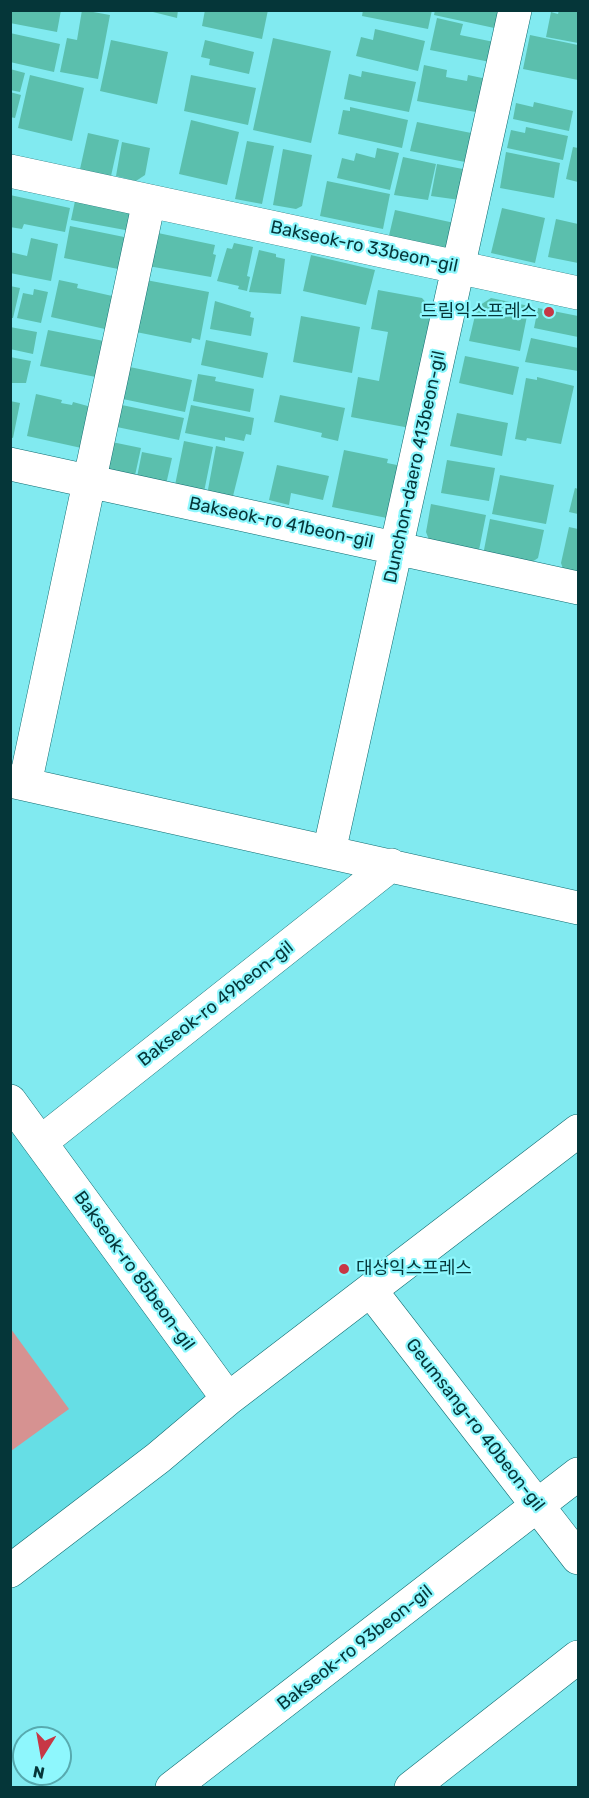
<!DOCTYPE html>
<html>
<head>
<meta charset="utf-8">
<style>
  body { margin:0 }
  #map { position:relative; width:589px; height:1798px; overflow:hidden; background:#81eaf0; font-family:Rubik,sans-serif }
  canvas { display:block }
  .frame { position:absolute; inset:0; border:12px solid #053639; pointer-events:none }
  .north { position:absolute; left:12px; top:1726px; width:60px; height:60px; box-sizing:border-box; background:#8ef7fd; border:2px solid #57aaaf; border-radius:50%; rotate:191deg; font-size:16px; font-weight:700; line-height:24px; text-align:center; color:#053639 }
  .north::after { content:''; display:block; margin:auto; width:21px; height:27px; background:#c73745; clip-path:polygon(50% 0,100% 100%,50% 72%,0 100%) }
</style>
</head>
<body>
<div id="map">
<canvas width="589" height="1798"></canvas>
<div class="frame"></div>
<div class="north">N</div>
</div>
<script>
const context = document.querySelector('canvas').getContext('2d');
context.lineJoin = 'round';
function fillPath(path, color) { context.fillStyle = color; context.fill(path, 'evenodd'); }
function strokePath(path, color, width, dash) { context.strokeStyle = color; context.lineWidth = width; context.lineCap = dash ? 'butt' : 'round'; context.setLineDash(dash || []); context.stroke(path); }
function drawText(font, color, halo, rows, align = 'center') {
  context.font = font + ' Rubik,"Noto Sans KR",sans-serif'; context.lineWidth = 4.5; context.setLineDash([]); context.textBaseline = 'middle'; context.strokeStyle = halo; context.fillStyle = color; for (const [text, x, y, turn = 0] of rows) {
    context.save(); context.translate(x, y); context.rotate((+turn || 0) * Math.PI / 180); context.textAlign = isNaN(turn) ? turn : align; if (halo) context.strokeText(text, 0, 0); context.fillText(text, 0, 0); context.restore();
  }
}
fillPath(new Path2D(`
  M10,1112L219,1400L10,1561Z`), '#66dee5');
fillPath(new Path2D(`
  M11,1329L69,1409L11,1451H10Z`), '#d69291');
fillPath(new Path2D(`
  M10,10H61L57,32L10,23Z
  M82,10L110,15L98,79L60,72L67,38L77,40Z
  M145,10H178L177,18Z
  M205,10H268L262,39L202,26Z
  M363,10H432L428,29L362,16Z
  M435,10H496L502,12L499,29L434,15Z
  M559,10H578V43L546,37L551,12L558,14Z
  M437,18L463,24L460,35L494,42L490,62L430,50Z
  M375,29L425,41L418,71L356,56L361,37L373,40Z
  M10,33L60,44L54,72L10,62Z
  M530,35L578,45V80L523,69Z
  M273,38L331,51L311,143L253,130Z
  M111,40L168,52L157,104L100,91Z
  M205,40L254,52L249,74L209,65L210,59L201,57Z
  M424,65L447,70L446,77L467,81L468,75L487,79L481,113L417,101Z
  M10,69L25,73L20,92L10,90Z
  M362,71L416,82L409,112L344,99L349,74L361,77Z
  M30,75L84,88L72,141L18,128Z
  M191,75L256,88L248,125L184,111Z
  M10,92L21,95L15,118L10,117Z
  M534,102L573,111L569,131L513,119L516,103L533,107Z
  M350,107L408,120L402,148L338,134L343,110L350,111Z
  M191,120L239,132L227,185L179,174Z
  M417,122L481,135L475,164L410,151Z
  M526,127L568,136L563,160L507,148L511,130L525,133Z
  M88,133L119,140L111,176L80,169Z
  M247,141L274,146L262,204L235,199Z
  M122,142L150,148L145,175L136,181L116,176Z
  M573,147L578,148V182L566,179Z
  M377,148L399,153L390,190L337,178L342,158L354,161L356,153L375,158Z
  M283,149L312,155L302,206L296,209L273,205Z
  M506,152L560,163L554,198L500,188Z
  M403,157L436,164L428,200L394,195Z
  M437,164L473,171L460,200L431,196Z
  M327,181L390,194L383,229L320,216Z
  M10,195L70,208L65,232L24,224L22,229L10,227Z
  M75,201L129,213L138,225L136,232L71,220Z
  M502,208L545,218L535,263L491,253Z
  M395,210L459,224L454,246L440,255L387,244Z
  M556,219L578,224V263L548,257Z
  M70,226L129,238L123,270L64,258Z
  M158,233L215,245L213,254L216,255L211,277L148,266Z
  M31,238L58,244L51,281L10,273V252L27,256Z
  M234,243L253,247L247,276L250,277L247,291L238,289L239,286L217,281L227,248L232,249Z
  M259,250L276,254V257L285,259L281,294L249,292Z
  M311,255L375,270L366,305L303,291Z
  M59,280L78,284L77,288L121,298L114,331L51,317Z
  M146,280L209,292L200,340L192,338L191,343L136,332Z
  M10,286L20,288L13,318H10Z
  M34,289L48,292L41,323L17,318L23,293L33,295Z
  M378,290L422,298L433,311L410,428L351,417L358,377L379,381L388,332L371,329Z
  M491,298L529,306L520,351L469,341L477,307Z
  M215,301L251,312L250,317L254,318L251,336L210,329Z
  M538,308L578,316V337L534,328Z
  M301,316L360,327L352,373L293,362Z
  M10,327L37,332L33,354L10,349Z
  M48,330L109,342L101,378L40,366Z
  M531,338L578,348V371L525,362Z
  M206,340L268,353L263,378L201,365Z
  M465,356L519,367L513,395L459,383Z
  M10,357L31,361L26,383H10Z
  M125,366L192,380L185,412L118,398Z
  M198,374L216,377L215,381L254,389L250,412L193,401Z
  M537,377L574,386L561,444L527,438L526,441L515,439L526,378L537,380Z
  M36,394L62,400L61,403L72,405L73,402L95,408L86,449L27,436Z
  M280,395L345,408L338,441L321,437L322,433L274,422Z
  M10,401L20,403L13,438L10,437Z
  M117,404L184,418L179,440L112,426Z
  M191,405L254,418L251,435L246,434L244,441L225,437V441L185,433Z
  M457,413L508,423L502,456L450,446Z
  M107,441L141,448L134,480L107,475Z
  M184,441L213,447L203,497L174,490Z
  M216,446L244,452L232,500L207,495Z
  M344,450L388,459L387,463L402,466L387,518L332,507Z
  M142,452L172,458L165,489L136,482Z
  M447,460L495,468L489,501L441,493Z
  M277,465L329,476L323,500L291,493L289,505L269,500Z
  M500,475L554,485L546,524L492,514Z
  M575,488L578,489V514L569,512Z
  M431,504L486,515L478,555L431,545L426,532Z
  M490,519L544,530L538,558L529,564L483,555Z
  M569,527L578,529V575L564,572L561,563Z`), '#5bbfad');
const minor = new Path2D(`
  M10,171L578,293
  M10,464L578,588
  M10,781L578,908
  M25,784L149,201
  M329,852L515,10
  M10,1101L228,1399
  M41,1142L391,865
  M371,1291L578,1558
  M10,1571L158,1458L228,1399L578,1131
  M172,1788L578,1474
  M411,1788L578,1657`);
strokePath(minor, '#106c71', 34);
strokePath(minor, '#fff', 33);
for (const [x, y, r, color] of [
  [549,312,6,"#c73745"],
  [344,1269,6,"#c73745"]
]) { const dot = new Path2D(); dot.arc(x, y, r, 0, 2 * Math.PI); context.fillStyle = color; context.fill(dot); strokePath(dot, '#8ef7fd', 2); }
drawText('18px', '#053639', '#8ef7fd', [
  ["Bakseok-ro 33beon-gil",364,247,12],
  ["Dunchon-daero 413beon-gil",415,467,-78],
  ["Bakseok-ro 41beon-gil",281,523,12],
  ["Bakseok-ro 49beon-gil",216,1004,-38],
  ["Bakseok-ro 85beon-gil",134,1271,54],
  ["Geumsang-ro 40beon-gil",475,1425,52],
  ["Bakseok-ro 93beon-gil",355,1648,-38]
]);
drawText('18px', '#053639', '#8ef7fd', [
  ["드림익스프레스",537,312],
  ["대상익스프레스",356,1269,"left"]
], 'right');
</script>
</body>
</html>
